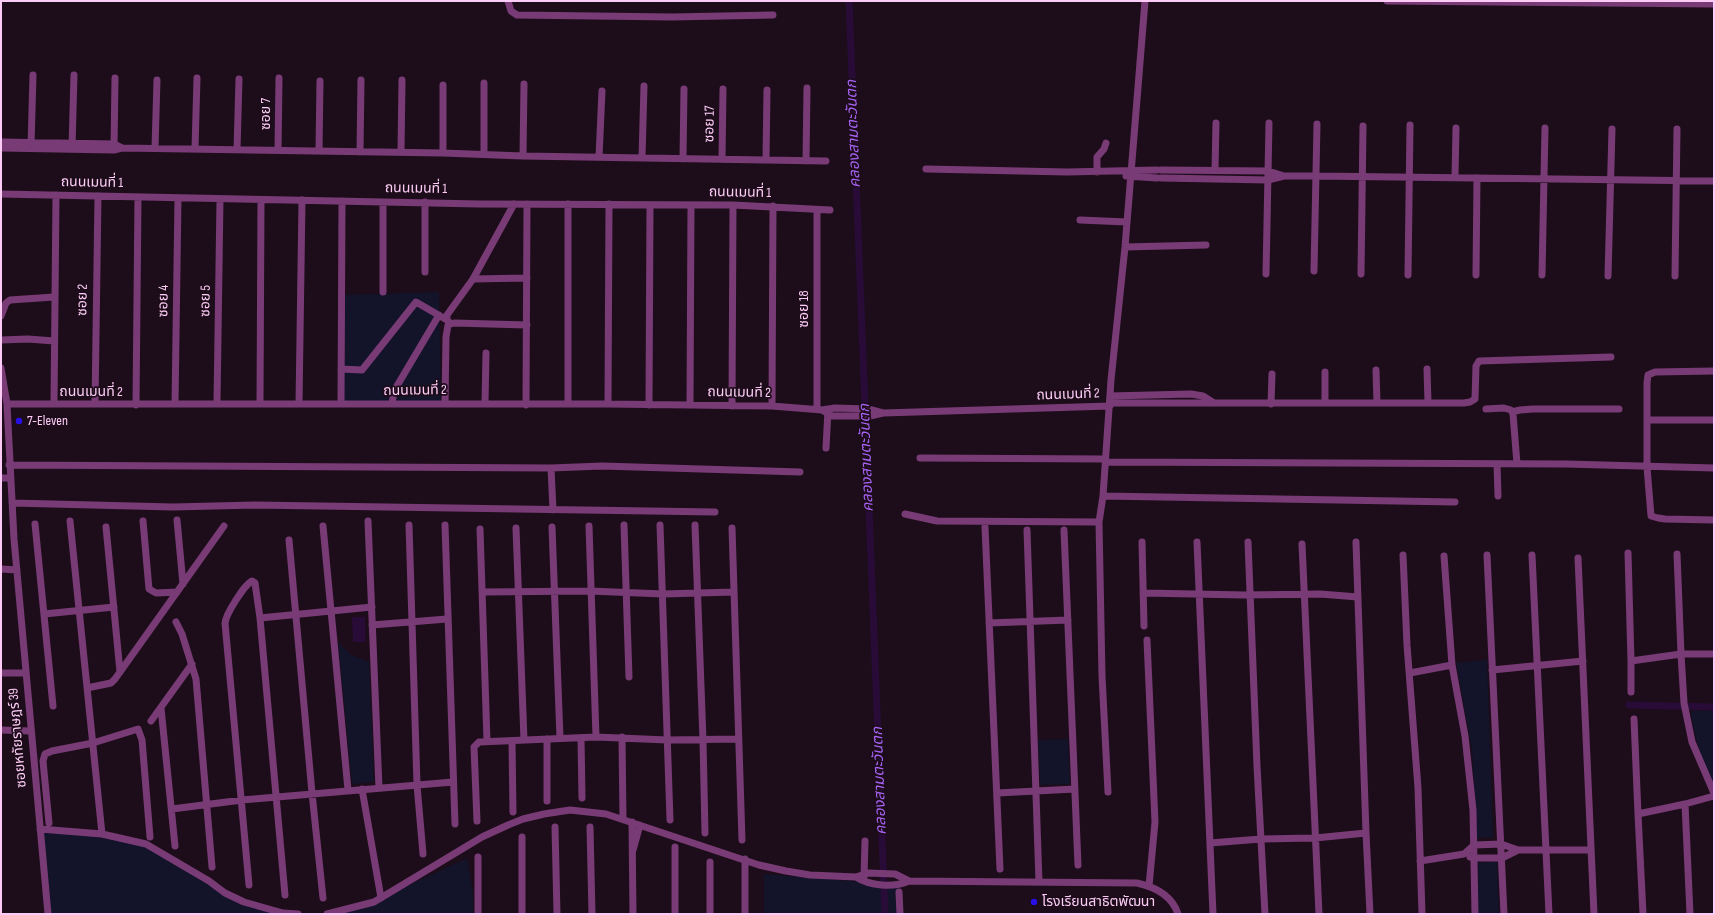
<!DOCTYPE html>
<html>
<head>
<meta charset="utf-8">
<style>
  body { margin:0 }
  #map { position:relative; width:1715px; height:915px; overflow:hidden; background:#1d0d1a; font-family:"Sofia Sans Condensed",sans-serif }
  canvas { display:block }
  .frame { position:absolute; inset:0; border:2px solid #fcccf6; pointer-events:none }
</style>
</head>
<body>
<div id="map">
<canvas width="1715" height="915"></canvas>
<div class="frame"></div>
</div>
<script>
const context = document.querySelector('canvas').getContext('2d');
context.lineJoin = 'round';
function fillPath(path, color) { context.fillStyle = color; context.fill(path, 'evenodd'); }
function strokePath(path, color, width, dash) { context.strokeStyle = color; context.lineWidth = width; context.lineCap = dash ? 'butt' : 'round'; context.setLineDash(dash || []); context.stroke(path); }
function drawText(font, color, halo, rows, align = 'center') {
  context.font = font + ' "Sofia Sans Condensed","Noto Sans Thai",sans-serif'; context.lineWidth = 3.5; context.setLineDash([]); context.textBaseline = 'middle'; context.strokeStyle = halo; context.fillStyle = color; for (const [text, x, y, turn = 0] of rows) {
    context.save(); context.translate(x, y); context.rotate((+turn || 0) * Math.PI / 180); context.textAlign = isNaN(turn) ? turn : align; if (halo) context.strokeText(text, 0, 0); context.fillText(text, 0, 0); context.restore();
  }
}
fillPath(new Path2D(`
  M439,292L441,404H342L341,295Z
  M338,642L351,655L369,662L374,782L352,784Z
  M1487,660L1493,837L1477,838L1472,750L1456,663Z
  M1691,711H1714V785C1703,761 1693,737 1691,711Z
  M1068,739L1070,784L1040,785L1038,740Z
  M40,829L102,834L146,844L225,893L298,914H48Z
  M467,858L473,893V914H326L381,898Z
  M1497,862L1499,914H1478V863Z
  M764,874L898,885V914H764Z`), '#13132a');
fillPath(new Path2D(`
  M352,617H365V642H353Z`), '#280c37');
strokePath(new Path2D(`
  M849,1L885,914
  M1629,705L1714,707`), '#280c37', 7);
strokePath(new Path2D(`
  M508,1L511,11L517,15L672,17L773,15
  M1387,1L1714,4
  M1,142L114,144L122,148
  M31,146L33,75
  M1,148L114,150L122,148L443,153L523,156L826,161
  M72,148L74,75
  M114,148L115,78
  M155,148L157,80
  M195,149L197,78
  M237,150L239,79
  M278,150L279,78
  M319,151L320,81
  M360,152L361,80
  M401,152L402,80
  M443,153V85
  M484,154V83
  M523,156L524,84
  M599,157L602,91
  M642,158L644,86
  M683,159L684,89
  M722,159L723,89
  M766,160L767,90
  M806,161L807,88
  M926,169L1067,172L1157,170
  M1161,170L1268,171L1284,176
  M1215,170L1216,123
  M1097,172V157L1104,149L1106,143
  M1126,176L1157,178
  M1455,177L1456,128
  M1161,178L1268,180L1284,176H1316L1714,181
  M1,194L479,204L733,205L830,210
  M1080,220L1127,222
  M1125,247L1206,245
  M1314,271L1317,124
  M425,272V202
  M1266,274L1269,123
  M1361,274L1363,126
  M1408,275L1410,125
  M1476,275L1477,178
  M1542,275L1545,128
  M1608,276L1612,129
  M1675,276L1677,129
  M473,279L514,204
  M383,292V202
  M1,316L6,303L10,300L54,297
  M449,322L447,320V315L473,279L527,278
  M1,340L28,339L54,341
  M1,368L7,404L14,539L48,914
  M341,369L362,370L416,302L447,320
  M1427,369L1428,403
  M1376,370L1377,403
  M1714,371L1655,372L1648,375L1647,383V467L1651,516L1658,518L1665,519L1714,520
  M1325,372V403
  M1110,396L1191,394L1203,396L1214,403
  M217,403L220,199
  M260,403L261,200
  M445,403L446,337L448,325L454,323L527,325
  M485,403L486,353
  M1110,403H1464L1470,402L1475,399L1476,366L1479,361L1611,357
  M7,404H608L772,406L822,410L835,408L868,409L883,413
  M54,404L56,195
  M95,404L98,196
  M175,404L178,198
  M299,404L302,200
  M341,404L342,201
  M392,404L394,391L439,315
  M568,404V204
  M608,404L609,204
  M1271,404L1272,374
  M136,405L138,197
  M526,405L527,204
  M649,405L650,205
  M690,405L691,205
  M732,406L733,205
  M772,406L773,206
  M817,409V210
  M1486,409L1504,408L1511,410L1513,414L1517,464
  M822,410L832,416H870L883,413L1110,406
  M1512,412L1520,410L1533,409H1619
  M1648,420H1714
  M826,448L828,410
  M920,458L1105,459
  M1105,462L1566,464L1714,468
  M1497,464L1498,496
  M9,465L551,468L602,466L800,472
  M551,468L553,510
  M1,478H10
  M1103,496L1455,502
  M12,503L173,507L255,505L715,512
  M905,514L937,521L1099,522
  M177,520L183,584
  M70,521L102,834
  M143,521L149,589L156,593L177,592
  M368,521L379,788
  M35,524L53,706
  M409,525L417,785L423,854
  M445,525L455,824
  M624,525L629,677
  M660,525L670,820
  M695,525L703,740L705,833
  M323,526L348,790
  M589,526L596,737
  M106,527L120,672
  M552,527L560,738
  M985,527L1000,869
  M516,528L524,740
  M732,528L742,840
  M480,529L487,741
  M1027,530L1039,882
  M1064,530L1078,865
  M289,540L312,793L323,898
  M1142,542L1144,626
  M1197,542L1213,914
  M1248,542L1257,766L1265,914
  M1356,542L1366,833L1370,914
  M1302,544L1319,914
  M1628,553L1631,661L1681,654L1684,703L1692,742L1714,793
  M1677,554L1681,654H1714
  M1403,555L1407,645L1418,788L1422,914
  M1487,555L1504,914
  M1532,555L1549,914
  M1444,556L1452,665L1465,736L1473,810L1475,914
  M1578,558L1594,914
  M1,569L17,570
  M483,592L590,591L663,594L734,592
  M1143,593L1245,595L1320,594L1358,597
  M44,614L114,607
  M260,618L372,607
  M176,622L182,634L196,679L212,867
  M989,623L1068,620
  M372,625L447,619
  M1147,640L1155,822L1149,886
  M1492,670L1583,661
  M1,673H25
  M1410,673L1452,665
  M87,688L111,683L115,679L224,526
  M1631,692V661
  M161,708L175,846
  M1634,719L1638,814
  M151,721L192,664
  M1,730L30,731
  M622,737L623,819
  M581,738L582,798
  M512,741L513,812
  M362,789L381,898
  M1108,792L1102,676L1099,522L1103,496L1111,380L1125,247L1145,1
  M997,793L1075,789
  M547,801V739
  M172,809L242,800L453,782
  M477,821L474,747L479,742L596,737L667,740L738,739
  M632,822L633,914
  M49,823L43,761L45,754L52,751L93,743L138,729L142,740L150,837
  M555,827L557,914
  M590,827L592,914
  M40,829L102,834L146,844L209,881L225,893L244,902L283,913L298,914
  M1210,843L1261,839L1315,838L1366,833
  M675,847V914
  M633,850L640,825
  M478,857V914
  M1470,857L1474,858H1502L1518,850
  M745,859V914
  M1420,861L1464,854L1474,845L1501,844L1518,850H1591
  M710,862V914
  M856,877C870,886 893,888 909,881L1137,883C1155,887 1172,895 1178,914
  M864,877L865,841
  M249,885L225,623C226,614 244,585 252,581L255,583L260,618L285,895
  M899,892L900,914
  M327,914L374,902L482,837L508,825L523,819L544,814L570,810L606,814L759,865L786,871L810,875L856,877L868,873L895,874L909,881
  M522,914V837
  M1643,914L1638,814L1685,804
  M1690,914L1685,804L1714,796`), '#793b76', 7);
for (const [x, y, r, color] of [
  [19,421,4,"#270fe5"],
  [1034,902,4,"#270fe5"]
]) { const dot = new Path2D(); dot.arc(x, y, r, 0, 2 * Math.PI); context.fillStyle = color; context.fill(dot); strokePath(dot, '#1d0d1a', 1.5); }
drawText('14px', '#fcccf6', '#1d0d1a', [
  ["ซอย 7",266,114,-90],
  ["ซอย 17",710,124,-89],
  ["ถนนเมนที่ 1",92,183,1],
  ["ถนนเมนที่ 1",416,189,1],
  ["ถนนเมนที่ 1",740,193,1],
  ["ซอย 2",83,300,-89],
  ["ซอย 4",164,301,-89],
  ["ซอย 5",206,301,-89],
  ["ซอย 18",804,309,-90],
  ["ถนนเมนที่ 2",415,391,-1],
  ["ถนนเมนที่ 2",91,392],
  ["ถนนเมนที่ 2",739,393,1],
  ["ถนนเมนที่ 2",1068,395,-2],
  ["ซอยหทัยราษฎร์ 39",18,738,-95]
]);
drawText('14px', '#fcccf6', '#1d0d1a', [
  ["7-Eleven",27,421],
  ["โรงเรียนสาธิตพัฒนา",1042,902]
], 'left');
drawText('italic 15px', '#a762f4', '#1d0d1a', [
  ["คลองสามตะวันตก",854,134,-92],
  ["คลองสามตะวันตก",867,458,-92],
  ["คลองสามตะวันตก",880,781,-92]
]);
</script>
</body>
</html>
